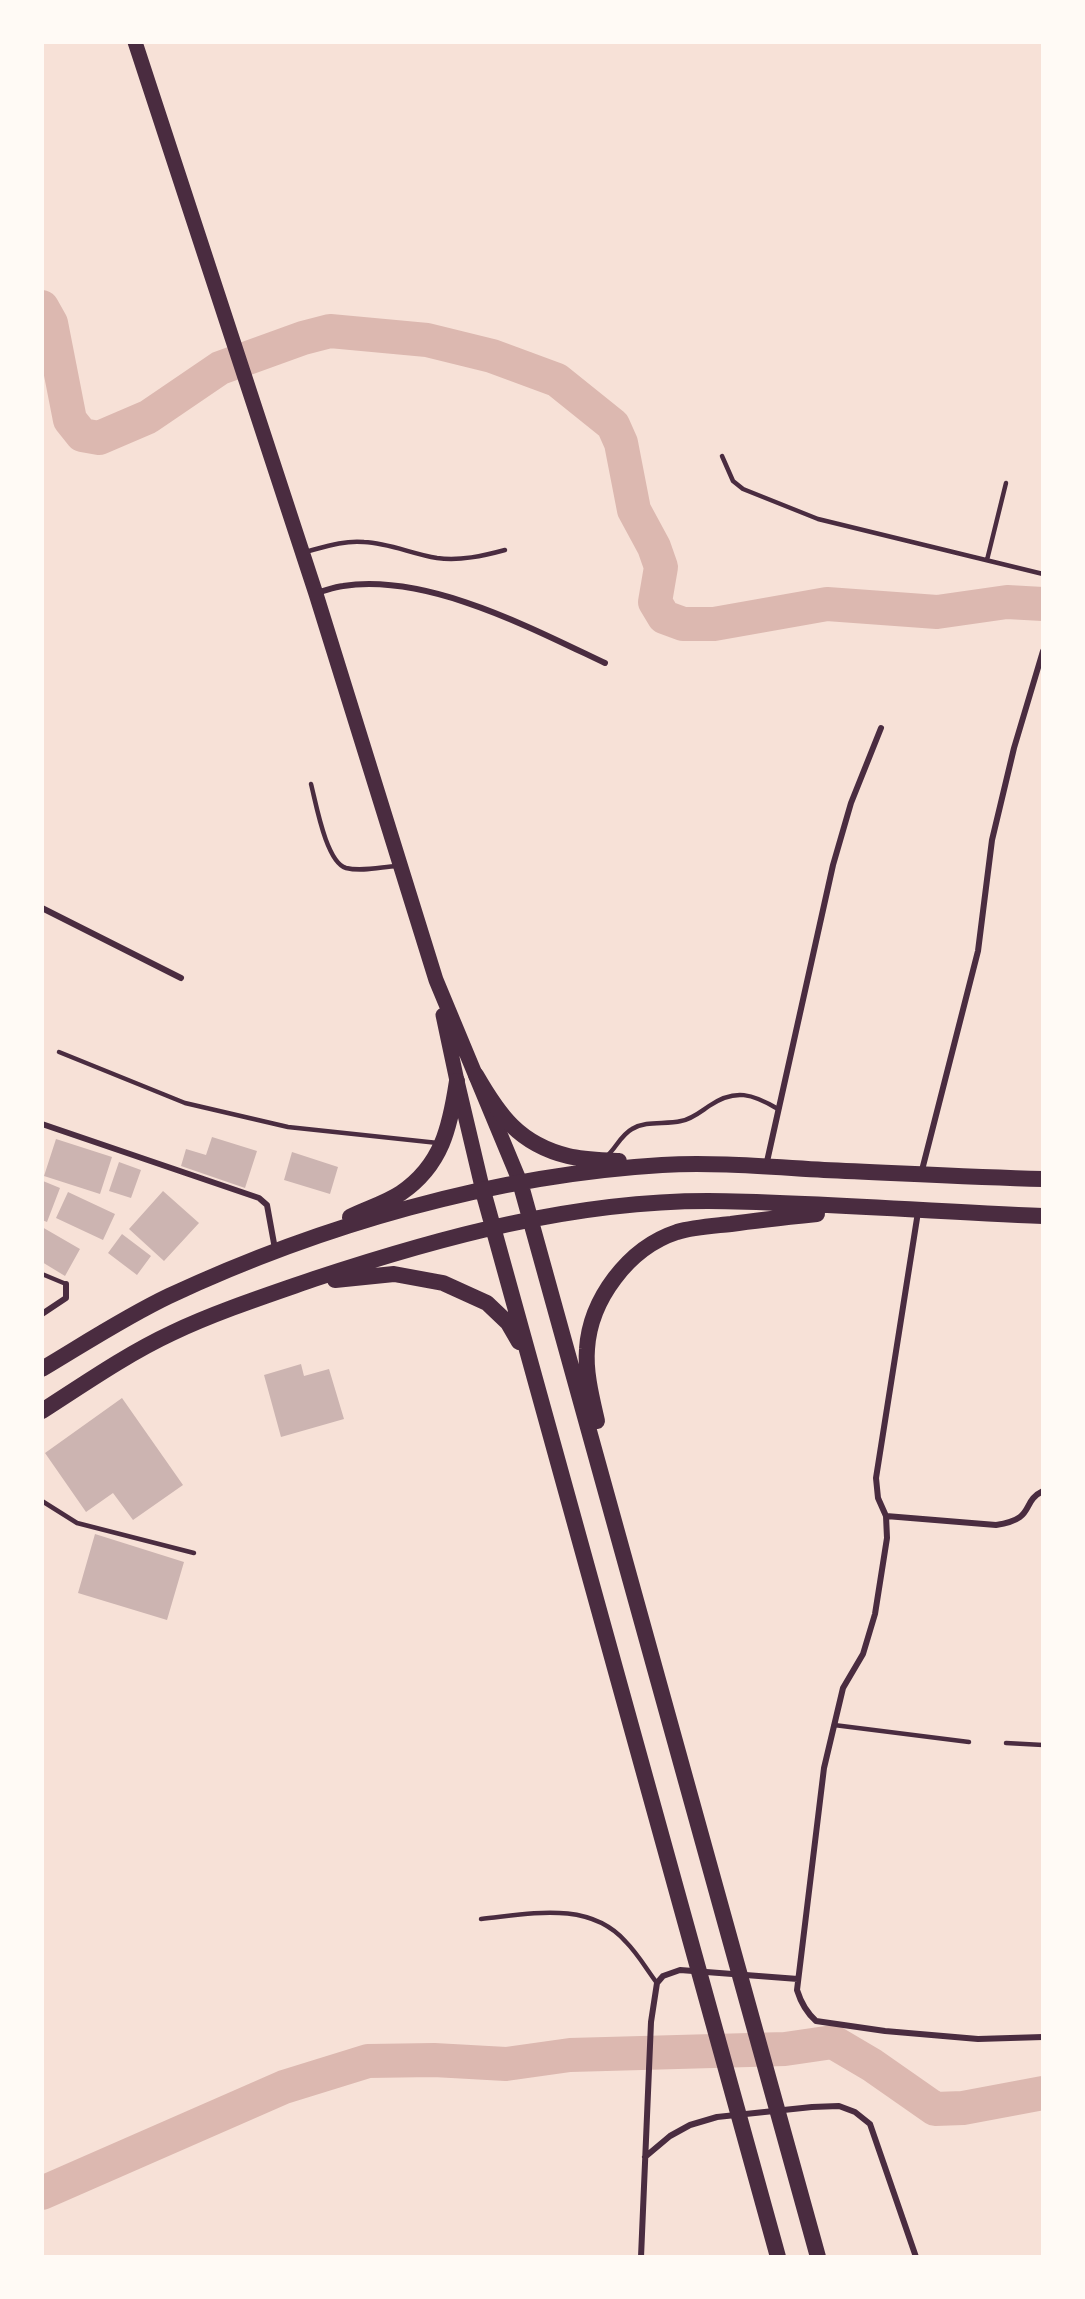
<!DOCTYPE html>
<html>
<head>
<meta charset="utf-8">
<style>
  body { margin:0 }
  #map { position:relative; width:1085px; height:2299px; overflow:hidden; background:#f7e1d7; font-family:"Work Sans",sans-serif }
  canvas { display:block }
  .frame { position:absolute; inset:0; border:44px solid #fffaf5; pointer-events:none }
</style>
</head>
<body>
<div id="map">
<canvas width="1085" height="2299"></canvas>
<div class="frame"></div>
</div>
<script>
const context = document.querySelector('canvas').getContext('2d');
context.lineJoin = 'round';
function strokePath(path, color, width, dash) { context.strokeStyle = color; context.lineWidth = width; context.lineCap = dash ? 'butt' : 'round'; context.setLineDash(dash || []); context.stroke(path); }
function fillPath(path, color) { context.fillStyle = color; context.fill(path, 'evenodd'); }
strokePath(new Path2D(`
  M42,307L51,323L70,420L82,435L99,438L148,417L220,368L303,338L330,331L427,340L492,356L557,380L613,425L621,443L634,510L654,547L661,567L655,602L664,617L683,624H714L827,604L937,612L1007,602L1043,604
  M42,2193L284,2087L368,2061L434,2060L506,2064L570,2055L785,2049L833,2042L872,2065L935,2109L963,2108L1043,2093`), '#dcb8b0', 34);
fillPath(new Path2D(`
  M212,1137L257,1151L245,1188L181,1166L186,1149L206,1155Z
  M56,1139L112,1157L100,1194L44,1176Z
  M292,1152L338,1167L330,1194L284,1180Z
  M119,1162L141,1170L131,1198L109,1191Z
  M43,1181L60,1188L47,1222L42,1220Z
  M163,1191L199,1223L164,1261L129,1229Z
  M68,1192L115,1214L103,1240L56,1218Z
  M42,1227L80,1249L65,1276L42,1262Z
  M122,1234L151,1256L137,1275L108,1253Z
  M301,1364L304,1376L329,1369L344,1419L281,1437L264,1375Z
  M122,1398L183,1485L133,1520L113,1493L86,1512L45,1453Z
  M95,1534L184,1562L167,1620L78,1593Z`), '#ccb4b1');
strokePath(new Path2D(`
  M722,456L733,481L743,489L818,519L1043,574
  M305,552C324,547 344,540 364,542C389,543 412,554 437,558C460,561 483,556 505,550
  M987,560L1006,483
  M311,784C316,803 326,862 346,868C362,872 381,867 397,866
  M59,1052L185,1103L288,1127L438,1143
  M607,1156C616,1148 621,1135 632,1129C647,1120 665,1125 681,1121C692,1119 700,1112 709,1106C735,1088 753,1094 778,1109
  M42,1274L66,1284
  M42,1501L77,1523L194,1553
  M834,1725L969,1742
  M1006,1743L1043,1745
  M481,1919C530,1914 589,1900 626,1942C638,1954 647,1970 657,1983`), '#4a2c40', 4.5);
strokePath(new Path2D(`
  M316,593C325,591 334,587 343,586C427,573 531,628 605,663
  M42,908L181,978
  M42,1124L259,1198L267,1205L275,1249
  M766,1166L833,865L851,803L881,728
  M921,1174L978,951L992,840L1014,748L1043,651
  M918,1212L876,1478L878,1498L886,1516L887,1538L875,1614L863,1654L843,1688L824,1768L797,1990C801,2003 806,2012 816,2021L885,2031L978,2039L1043,2037
  M42,1314L66,1298V1284
  M886,1516L996,1525C1037,1519 1020,1502 1043,1491
  M645,2157L670,2136L690,2125L717,2117L812,2107L839,2106L855,2112L870,2124L916,2257
  M641,2257L651,2022L657,1983L663,1976L680,1970L798,1979`), '#4a2c40', 6);
strokePath(new Path2D(`
  M135,42L316,594L436,980L520,1182
  M443,1015L457,1081L483,1191`), '#4a2c40', 15);
strokePath(new Path2D(`
  M476,1075C499,1115 519,1144 568,1156C584,1160 603,1160 619,1161
  M520,1182L818,2257
  M483,1191L778,2257
  M350,1217C366,1209 386,1203 401,1193C442,1165 450,1127 457,1081
  M335,1280L394,1274L443,1283L487,1303L508,1323L519,1342
  M42,1369C84,1344 125,1317 169,1296C321,1225 494,1175 662,1165C715,1162 770,1167 824,1170C897,1173 970,1177 1043,1179
  M42,1411C84,1384 127,1354 172,1333C216,1312 268,1295 314,1279C441,1237 573,1201 708,1201C819,1202 932,1212 1043,1216
  M597,1421C592,1399 585,1372 587,1349C590,1300 628,1248 677,1232C694,1227 713,1226 731,1224C759,1220 788,1217 817,1214`), '#4a2c40', 16);
</script>
</body>
</html>
